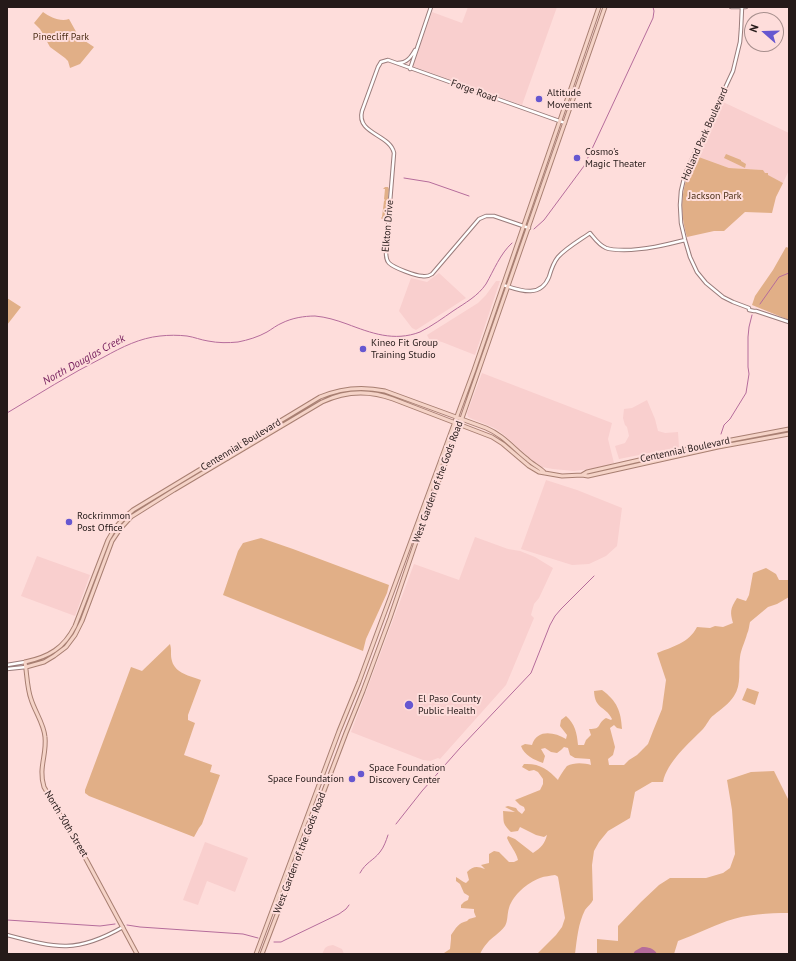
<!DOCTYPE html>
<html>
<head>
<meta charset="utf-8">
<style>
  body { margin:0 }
  #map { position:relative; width:796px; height:961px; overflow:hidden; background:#fedddb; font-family:"PT Sans",sans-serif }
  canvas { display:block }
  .frame { position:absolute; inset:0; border:8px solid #251a19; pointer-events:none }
  .north { position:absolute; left:744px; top:12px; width:40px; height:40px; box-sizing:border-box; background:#fedddb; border:1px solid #a78f8d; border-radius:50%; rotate:290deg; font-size:11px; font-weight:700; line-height:16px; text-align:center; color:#251a19 }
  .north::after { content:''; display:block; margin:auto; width:14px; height:18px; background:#6657d0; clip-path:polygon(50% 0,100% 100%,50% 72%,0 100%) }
</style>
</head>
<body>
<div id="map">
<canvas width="796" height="961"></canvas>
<div class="frame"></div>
<div class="north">N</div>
</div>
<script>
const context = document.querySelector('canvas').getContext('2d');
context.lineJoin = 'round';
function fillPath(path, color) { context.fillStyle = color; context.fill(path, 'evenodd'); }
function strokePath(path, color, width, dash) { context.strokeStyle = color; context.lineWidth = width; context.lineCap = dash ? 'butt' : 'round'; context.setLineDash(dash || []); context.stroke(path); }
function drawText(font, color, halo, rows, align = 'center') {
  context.font = font + ' "PT Sans",sans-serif'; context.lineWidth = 4; context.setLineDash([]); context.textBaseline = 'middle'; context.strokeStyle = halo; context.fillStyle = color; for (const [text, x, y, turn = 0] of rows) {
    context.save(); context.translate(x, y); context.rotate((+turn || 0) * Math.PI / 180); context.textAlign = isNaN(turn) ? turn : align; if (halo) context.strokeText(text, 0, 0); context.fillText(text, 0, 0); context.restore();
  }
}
fillPath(new Path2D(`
  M468,7H557L522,105L412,66L432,12L462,23Z
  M721,102H723L789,133V170L783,183L766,175L763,170L729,168L696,156Z
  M439,273L466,298L416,330L412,328L399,311L411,278L427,282Z
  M496,281H500L475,355L442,342L429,339L427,335L478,303L486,295Z
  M482,373L612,423L608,439L614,463L598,468L574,471L553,469L542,467L534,462L504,435L496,429L492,427L470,418L468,417L467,413Z
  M647,400L655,419L658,431L665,433L678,432L679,447L619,459L615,446L625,443L629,436L627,427L625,425L623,418L624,409L632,408Z
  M546,480L577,490L622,508L617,546L606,556L589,564L572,565L521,549Z
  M475,537L508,549L520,551L535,557L553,568L539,598L534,604L531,615L534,618L506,685L440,759L438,758L430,761L423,760L351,732L414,564L459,580Z
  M37,556L90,575L75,616L21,596Z
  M205,842L248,858L235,892L207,881L198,905L183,900Z
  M333,945L342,949L344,954H322L325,948L328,946Z`), '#f9cfce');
fillPath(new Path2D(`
  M43,12C50,17 60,22 69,19L79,37L94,47L80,64L70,68L68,61L65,58L50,47L40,29L34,23Z
  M726,154L741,160V161L746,164L745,168L724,158Z
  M696,156L729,168L763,170L765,173H768V175L783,183L776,197L772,213L745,212L724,231H714L687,237C678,205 682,185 696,156Z
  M385,187H388L389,189L386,218L385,219H382L381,218L382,217L384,201L385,200L384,199L385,189H383Z
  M786,247L789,248V320L752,305L755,296L773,270Z
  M7,298L21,307L7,325Z
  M261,538L293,549L389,585L387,593L366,639L363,651L223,595L238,551L243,543Z
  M766,568L776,574L779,580H789V597L777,604L768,607L750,622C749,626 749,630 747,634C745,642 741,649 740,657C738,670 742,684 734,696C729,704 721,709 714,715C709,718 707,725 703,729C689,743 667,762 663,782H652L635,792L630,818L608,831L599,842L594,851L592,865L593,900C591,904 588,906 585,910C578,924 577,939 575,954H537L556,935L562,927L565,918L558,877L557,876L555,875C550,876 545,876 540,878C527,883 513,895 509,908C507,914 508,921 505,926C502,930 499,932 496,935C489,940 484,946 480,954H444V953L450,949L451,939V935C456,928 458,923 467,921L469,919L476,917L474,912V909L461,908V905L464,902L468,900L469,896L464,893L460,884L456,881V877C460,879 463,882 466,883L469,880L467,872C473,866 477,866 485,869L481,865L489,863V854L494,851L499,852L509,862H514L518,860C516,851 510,846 507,838L508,836L515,839L533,853C541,848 545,843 547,835L544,837L536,835L520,827L518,831L511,832C502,823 504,823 503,811L515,812L505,807L508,806L516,808L518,811L522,814L525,810L524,807L520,805L515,800L540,790L543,784V779L538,772L534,770L529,771L522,767L524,764C539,763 548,769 558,780C559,777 566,767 567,766C574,762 585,763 591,765L590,759L575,758L570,755L568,748L564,747L561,750L557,753L551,752L545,748L541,749L545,756L543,763C534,760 524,755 521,746L525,744L532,745C537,729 554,732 566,739L567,735L560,726L561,720L566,716C575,724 577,733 578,745H584L586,740L591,735L589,729C603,729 596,724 606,718L611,720L612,719C605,705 595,710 594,691L602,690C617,701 621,711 622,729L617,728L614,725L610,728L615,747L613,755L608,759L609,765H624L629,760L637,755L648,744L653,731L662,709L666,680L657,653C672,647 689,643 697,627L710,628L715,626L723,627L733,623C730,612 730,609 737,598L746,601L749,595L753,573Z
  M170,644C172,650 170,655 172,661C175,673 190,676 201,680L188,715V720L195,723L184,755L212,765L210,772L220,775L202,824L199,828L194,837L89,796L85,793V790L131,667L142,671Z
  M747,688L759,692L755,705L742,700Z
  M774,771L789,801V913C768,913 747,914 727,921C711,927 694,935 678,941L674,954H597V939L618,941V926L641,902L659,885L670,878H706L723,873L730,868L735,854L732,810L727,780L751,772Z`), '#e1af87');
fillPath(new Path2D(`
  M642,947C648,947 654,948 657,954H633L635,951Z`), '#b56c9b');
strokePath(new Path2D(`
  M404,178L429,182L469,196
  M534,229L544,220L584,166L653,18L654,11L653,7
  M760,304L779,277L789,273
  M7,413C39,394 70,374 104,357C122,347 140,338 160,336C169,335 178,335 187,336C194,337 201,340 208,341C218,343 228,343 238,342C248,340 258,337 267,332C272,329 277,325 282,323C292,318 304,316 315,316C326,317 336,320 347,324C371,333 394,342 420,332C432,326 443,318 453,311C465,303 478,296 486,284C494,270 500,254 512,243
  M721,434L724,425L730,419L746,393L749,374L748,367V337L749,327L752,315
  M396,824L422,791L460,748L531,673L550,625L555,616L561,609L594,576
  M360,873C366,862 373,861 380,852C384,847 386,841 388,835
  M7,920L100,926L115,924
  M127,925L140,927L243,934L258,938
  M274,942H281L285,940L339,914L346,909L349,905`), '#b56c9b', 1);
const secondary = new Path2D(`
  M731,7H746
  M742,7L741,29L740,42L733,71L685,174L681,191L680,205L681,223L685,240L690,257L697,272L706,283L723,297L733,302L749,308V310L754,311H756L789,322
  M398,63C407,63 411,57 415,50
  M410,69L431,7
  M529,228L494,216H486L479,219L432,274C429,276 426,277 422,276C416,276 394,268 389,263C386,260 386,256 386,251L394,153C390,134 356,134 362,111L378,67L381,62L388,60L565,123
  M503,285C519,290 540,299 549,277C551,270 553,263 558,257C566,248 580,240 590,233C595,239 599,245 606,248C611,250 618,250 624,250C645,250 665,245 685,240
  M228,458C234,448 247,446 254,437
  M7,665L25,662
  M7,669L26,667
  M7,935C56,948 76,954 123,927`);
const primary = new Path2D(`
  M582,475L587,472L705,445L789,429
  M26,667L44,662L54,656L66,647L75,635L82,621L112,541L120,529L131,517L174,490L322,402C345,391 369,390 393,399L492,437L503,444L529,466L539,472L562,476L582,475L588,476L718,447L789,434
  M137,954L87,861L44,787C38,768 47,755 45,737C44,724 35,712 31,699C27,688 27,674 25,662C49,657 64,648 75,626L108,540C114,528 123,518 133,510L320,397C341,388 362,386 385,391L486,428C503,435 513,448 527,459C532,464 539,467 544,472
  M256,954L339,731L359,682L474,370L599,7
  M262,954L346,733L363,691L390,618L415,545L460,424L605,7`);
strokePath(secondary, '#9a7c7b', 4.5);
strokePath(primary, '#a87f72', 5);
strokePath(secondary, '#fff', 2.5);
strokePath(primary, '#f5d3c7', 3);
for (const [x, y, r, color] of [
  [539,99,4,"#6657d0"],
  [577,158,4,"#6657d0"],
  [363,349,4,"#6657d0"],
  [69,522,4,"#6657d0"],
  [409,705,5,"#6657d0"],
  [361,774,4,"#6657d0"],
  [352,779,4,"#6657d0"]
]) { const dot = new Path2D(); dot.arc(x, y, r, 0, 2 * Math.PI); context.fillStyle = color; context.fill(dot); strokePath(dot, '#fedddb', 1.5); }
drawText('10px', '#4c2f17', '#fedddb', [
  ["Pinecliff Park",61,37],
  ["Jackson Park",715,196]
]);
drawText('10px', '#251a19', '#fedddb', [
  ["Forge Road",474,91,20],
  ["Holland Park Boulevard",705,134,-66],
  ["Elkton Drive",388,226,-85],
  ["Centennial Boulevard",241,445,-31],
  ["Centennial Boulevard",685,450,-12],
  ["West Garden of the Gods Road",438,482,-70],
  ["North 30th Street",66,824,59],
  ["West Garden of the Gods Road",300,853,-69]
]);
drawText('10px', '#251a19', '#fedddb', [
  ["Altitude",547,93],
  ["Movement",547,105],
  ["Cosmo's",585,152],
  ["Magic Theater",585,164],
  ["Kineo Fit Group",371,343],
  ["Training Studio",371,355],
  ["Rockrimmon",77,516],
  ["Post Office",77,528],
  ["El Paso County",418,699],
  ["Public Health",418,711],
  ["Space Foundation",369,768],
  ["Discovery Center",369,780],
  ["Space Foundation",344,779,"right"]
], 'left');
drawText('italic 11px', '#731b5a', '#fedddb', [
  ["North Douglas Creek",84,360,-29]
]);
</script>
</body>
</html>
